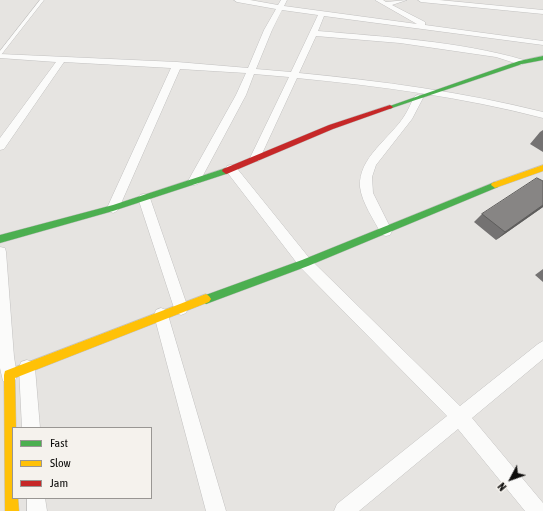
<!DOCTYPE html>
<html>
<head>
<meta charset="utf-8">
<style>
  body { margin:0 }
  #map { position:relative; width:543px; height:511px; overflow:hidden; background:#e6e4e1; font-family:"Asap Condensed",sans-serif }
  canvas { display:block }
  .legend { position:absolute; left:12px; top:427px; width:140px; height:72px; box-sizing:border-box; background:#f5f2ed; border:1px solid #999693; margin:0; padding:5px 7px; list-style:none; font-size:12px; color:#0e0d0c }
  .legend li { display:flex; align-items:center; gap:8px; height:20px }
  .legend b { width:20px; border:1px solid #999693 }
  .north { position:absolute; left:491px; top:459px; width:40px; height:40px; -webkit-text-stroke:3px #f5f2ed; paint-order:stroke; rotate:229deg; font-size:11px; font-weight:700; line-height:16px; text-align:center; color:#0e0d0c }
  .north::after { content:''; display:block; margin:auto; width:14px; height:18px; background:#0e0d0c; clip-path:polygon(50% 0,100% 100%,50% 72%,0 100%) }
</style>
</head>
<body>
<div id="map">
<canvas width="543" height="511"></canvas>
<ul class="legend">
<li><b style="height:5px;background:#4caf50"></b>Fast</li>
<li><b style="height:5px;background:#ffc107"></b>Slow</li>
<li><b style="height:5px;background:#c62828"></b>Jam</li>
</ul>
<div class="north">N</div>
</div>
<script>
const context = document.querySelector('canvas').getContext('2d');
context.lineJoin = 'round';
function strokePath(path, color, width, dash) { context.strokeStyle = color; context.lineWidth = width; context.lineCap = dash ? 'butt' : 'round'; context.setLineDash(dash || []); context.stroke(path); }
function fillPath(path, color) { context.fillStyle = color; context.fill(path, 'evenodd'); }
const lane = new Path2D(`
  M40,0H44L1,55H0V51Z`);
const street = new Path2D(`
  M234,0H250L278,5L281,0H287L284,6L417,24L375,0H383L386,2L407,0L392,5L425,22V25L543,41V45L324,16L318,31C386,37 458,41 524,60L525,62L521,65L496,57L400,43L316,36L299,73C382,81 463,92 543,112V118C462,97 380,86 297,78L260,158L259,161H251L250,158L289,77L254,74L246,95L200,181L198,184L194,185L190,184L188,181L236,95L246,73L180,69L119,208L117,211L113,213L109,211L107,208L171,68L64,62L4,149L0,150V138L56,62L0,58V54L177,62L248,68L264,30L276,9L237,2ZM282,10L318,15L291,72L256,69L272,30Z
  M418,0H439L543,10V14L421,2Z
  M418,95L423,98L412,119L376,165L372,177L373,193L392,231L390,235L386,236L382,235C374,220 362,203 360,187C358,157 391,138 405,115C409,109 411,102 415,96Z
  M231,165L235,166L310,259L460,406L538,344L543,341V359L472,418L543,503V511H525L458,429L359,511H334L337,504L447,416L300,267L227,172L226,169L227,166Z
  M144,194L148,195L150,198L188,308L186,313L181,315L176,313L174,308L138,198L140,195Z
  M0,247L5,248L6,252L14,357L17,375L15,381L9,383L3,381L0,368Z
  M161,308L166,310L168,315L226,511H206L154,315L156,310Z
  M27,360L33,362L35,368L40,428H22L19,368L21,362Z
  M27,498H45L47,511H27Z`);
const fast = new Path2D(`
  M543,56V60L522,64L392,108L390,109L387,107L519,61Z
  M226,168L230,171L229,173L113,211L0,243V235L113,205Z
  M495,182L498,183L499,185L498,187L308,266L206,304L203,302L201,299L203,296L302,260Z`);
const slow = new Path2D(`
  M543,165V171L495,188L491,185L492,183Z
  M206,294L209,296L211,299L209,302L15,378L16,428H13V498H18L19,511H5L4,375L5,371Z`);
const jam = new Path2D(`
  M390,105L393,107L392,108L333,129L229,173L226,174L222,171L223,169L329,125Z`);
strokePath(lane, '#c2c1c0', 1);
strokePath(street, '#c2c1c0', 1);
strokePath(fast, '#c2c1c0', 1);
strokePath(slow, '#c2c1c0', 1);
strokePath(jam, '#c2c1c0', 1);
fillPath(lane, '#fbfbfa');
fillPath(street, '#fbfbfa');
fillPath(fast, '#4caf50');
fillPath(slow, '#ffc107');
fillPath(jam, '#c62828');
fillPath(new Path2D(`
  M543,130V152L530,144L540,132Z
  M543,181V207L496,240L474,222L482,214Z
  M543,269V282L535,275Z`), '#747272');
fillPath(new Path2D(`
  M543,205V207L496,240L505,232Z`), '#5e5d5c');
const building = new Path2D(`
  M537,178L543,181V205L505,232L482,214Z`);
fillPath(building, '#878584');
strokePath(building, '#5e5d5c', 1);
</script>
</body>
</html>
